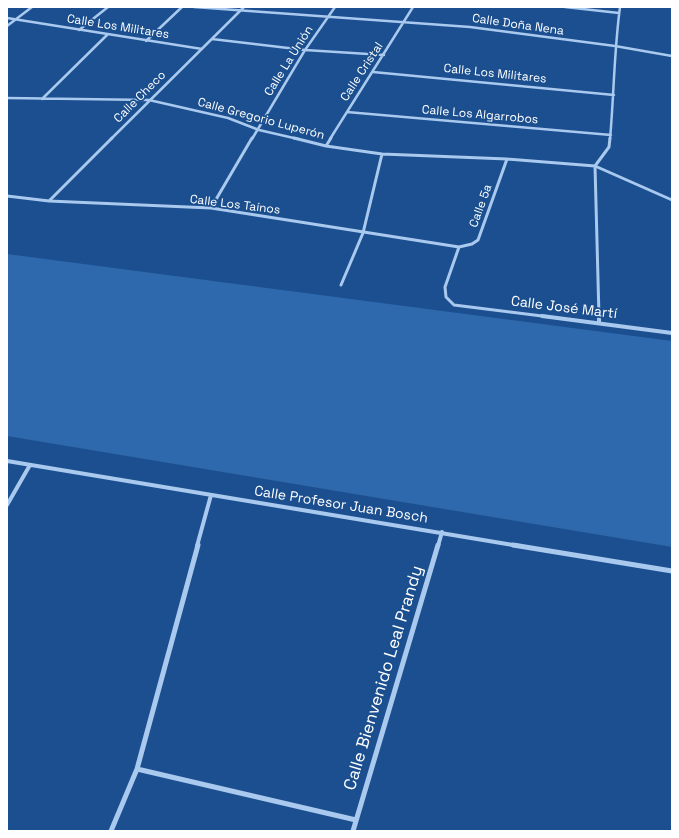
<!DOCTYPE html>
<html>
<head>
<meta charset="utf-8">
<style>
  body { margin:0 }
  #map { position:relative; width:679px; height:838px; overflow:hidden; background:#1b4f8f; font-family:"Space Grotesk",sans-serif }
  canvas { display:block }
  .frame { position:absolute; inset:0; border:8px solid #fff; pointer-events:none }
</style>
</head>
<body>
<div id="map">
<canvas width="679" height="838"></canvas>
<div class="frame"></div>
</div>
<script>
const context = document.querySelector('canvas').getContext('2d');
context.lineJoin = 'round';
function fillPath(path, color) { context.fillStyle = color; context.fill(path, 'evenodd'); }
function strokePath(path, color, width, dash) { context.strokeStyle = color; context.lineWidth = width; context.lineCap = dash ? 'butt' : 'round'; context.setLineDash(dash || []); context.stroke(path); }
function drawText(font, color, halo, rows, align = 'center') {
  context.font = font + ' "Space Grotesk",sans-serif'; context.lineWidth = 3.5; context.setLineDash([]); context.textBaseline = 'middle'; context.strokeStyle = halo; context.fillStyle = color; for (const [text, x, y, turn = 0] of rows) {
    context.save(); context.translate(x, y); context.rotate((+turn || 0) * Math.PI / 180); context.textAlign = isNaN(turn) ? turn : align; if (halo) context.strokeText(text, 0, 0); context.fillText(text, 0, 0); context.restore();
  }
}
fillPath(new Path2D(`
  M7,254L672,341V547L7,436Z`), '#2e69ad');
strokePath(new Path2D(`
  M194,7L470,27L615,46L672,56
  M565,7L619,13
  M7,18L202,49
  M7,26L32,7
  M79,30L108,7
  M212,39L305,50L384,55
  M146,41L182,7
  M373,72L614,95
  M7,98L149,100L228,118L259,130L298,139
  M42,99L107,35
  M347,112L611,135
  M111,139L244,7
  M252,139L305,50L335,7
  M330,139L413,7
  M610,139C614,95 614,51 620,7`), '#a9c9ee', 2.5);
strokePath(new Path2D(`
  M294,138L326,146L382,154L507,159L595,166L672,200
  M326,146L331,138
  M7,196L49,201L211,208L459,247L472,244L478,240L507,159
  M49,201L112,138
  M211,208L252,138
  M459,247L445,287L446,297L454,305L550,317
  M341,285L363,233L382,154
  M599,317L595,166L609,147L610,138`), '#a9c9ee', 3);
strokePath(new Path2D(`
  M542,316L672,333
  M599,316V323
  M7,461L519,546
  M7,505L30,465
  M197,546L211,495
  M438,546L442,532`), '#a9c9ee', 4);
strokePath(new Path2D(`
  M513,545L672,571
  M137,769L356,820
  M111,831L137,769L198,545
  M353,831L438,545`), '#a9c9ee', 5);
drawText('12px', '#fff', '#1b4f8f', [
  ["Calle Doña Nena",518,25,8],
  ["Calle Los Militares",118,27,9],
  ["Calle La Unión",289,61,-58],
  ["Calle Cristal",362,72,-57],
  ["Calle Los Militares",495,74,6],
  ["Calle Checo",140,97,-45],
  ["Calle Los Algarrobos",480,115,5],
  ["Calle Gregorio Luperón",261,119,15],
  ["Calle Los Taínos",235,205,7],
  ["Calle 5a",481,206,-70]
]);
drawText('14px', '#fff', '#1b4f8f', [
  ["Calle José Martí",564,308,7],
  ["Calle Profesor Juan Bosch",341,505,9]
]);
drawText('17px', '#fff', '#1b4f8f', [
  ["Calle Bienvenido Leal Prandy",384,678,-73]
]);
</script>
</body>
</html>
